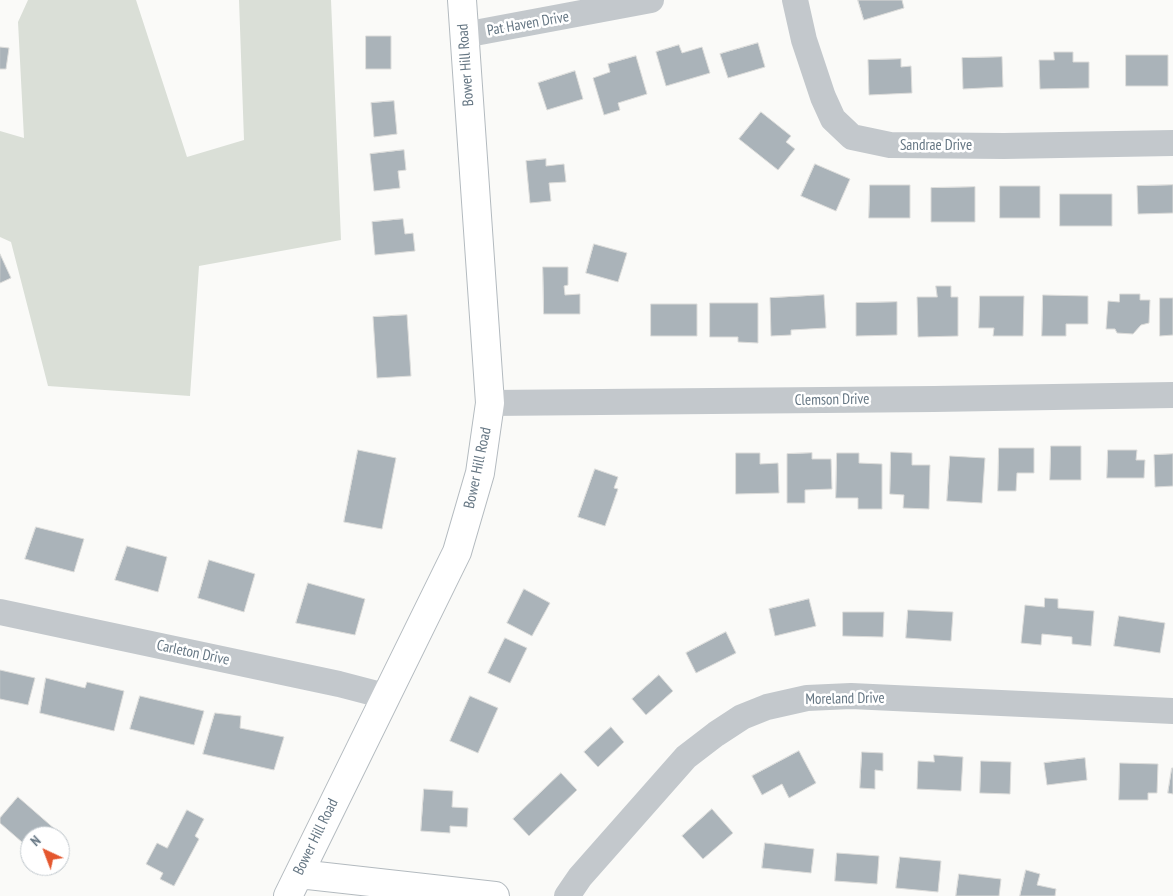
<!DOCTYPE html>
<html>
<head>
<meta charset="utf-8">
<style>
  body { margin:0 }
  #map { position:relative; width:1173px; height:896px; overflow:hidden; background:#fafaf8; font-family:"PT Sans Narrow",sans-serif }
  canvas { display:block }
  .north { position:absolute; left:20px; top:826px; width:50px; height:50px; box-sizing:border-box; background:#fff; border:1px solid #c1c8cd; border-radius:50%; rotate:317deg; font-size:14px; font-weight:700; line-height:20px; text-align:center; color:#657683 }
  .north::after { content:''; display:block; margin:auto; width:18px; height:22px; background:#e4572e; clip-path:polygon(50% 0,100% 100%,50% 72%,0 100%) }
</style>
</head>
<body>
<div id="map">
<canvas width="1173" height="896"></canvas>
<div class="north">N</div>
</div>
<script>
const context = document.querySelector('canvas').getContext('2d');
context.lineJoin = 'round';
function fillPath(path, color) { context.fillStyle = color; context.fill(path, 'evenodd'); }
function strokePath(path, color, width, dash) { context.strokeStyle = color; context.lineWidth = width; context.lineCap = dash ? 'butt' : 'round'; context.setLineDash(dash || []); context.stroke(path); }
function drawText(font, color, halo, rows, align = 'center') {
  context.font = font + ' "PT Sans Narrow",sans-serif'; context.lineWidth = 5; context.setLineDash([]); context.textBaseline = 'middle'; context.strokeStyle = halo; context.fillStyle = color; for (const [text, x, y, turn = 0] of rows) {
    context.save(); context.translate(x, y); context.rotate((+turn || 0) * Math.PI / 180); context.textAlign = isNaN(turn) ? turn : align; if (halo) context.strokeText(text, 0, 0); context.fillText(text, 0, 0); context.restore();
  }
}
fillPath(new Path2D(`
  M28,0H136L187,157L244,140L239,0H331L341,240L199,266L190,396L48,386L11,242L0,237V131L24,138L18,22Z`), '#dadfd7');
const building = new Path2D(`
  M858,0H902L904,8L864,20Z
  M366,36H391V69H366Z
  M758,43L765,67L728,78L720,54Z
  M679,45L682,53L702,47L710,73L666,86L656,52Z
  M0,47L9,48L6,69H0Z
  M1054,52H1073V62H1089V88L1040,89L1039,60H1054Z
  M1126,55H1168V86H1126Z
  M636,56L647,94L618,103L620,110L604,115L593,78L610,72L608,64Z
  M1002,57L1003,87L963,89L962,58Z
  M901,59V67L911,66L912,93L869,95L868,60Z
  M575,71L583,99L547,110L538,83Z
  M394,101L397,134L374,137L371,103Z
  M761,112L791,136L786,142L795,149L778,170L739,139Z
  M404,150L406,170L398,171L400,188L374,191L370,154Z
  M546,159V166L564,164L566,182L549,183L551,201L530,203L526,161Z
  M815,164L850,179L836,211L801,196Z
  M870,185H910V218H869Z
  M1173,185V213L1138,214L1137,186Z
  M1000,186H1040V218H1000Z
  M975,187V222H931V188Z
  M1060,194H1112V226H1060Z
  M403,219L405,234L413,233L415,251L375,255L372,222Z
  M594,244L627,253L618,282L586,273Z
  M0,254L11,278L0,283Z
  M543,267H568V285L564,286L565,295L580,294V314H544Z
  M936,286H951V297H958V336L918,337L917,297H937Z
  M1120,294H1140V300H1150L1149,323L1141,325L1133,334L1117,333L1115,329H1106L1108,301L1119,302Z
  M824,295L826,328L791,330V335L771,336L770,298Z
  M1043,295L1088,296V324H1066V336H1042Z
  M980,296H1024L1023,336H993L994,328H979Z
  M1160,298H1173V335L1160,336Z
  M897,302V335L856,336V303Z
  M710,303H758V343L738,342V337H710Z
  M651,304H697V336H651Z
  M407,315L411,376L377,378L373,317Z
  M1051,446H1081V480H1050Z
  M999,448H1034V473H1017L1016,491H998Z
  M358,450L396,458L382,529L344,522Z
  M1108,450H1137L1136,460H1145L1144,478H1107Z
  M891,452L912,453V465H930L929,509L903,508L904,495L890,494Z
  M736,453H760V464L778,463L779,493L736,494Z
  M812,453V459H831L832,489L805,490V503H787V454Z
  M837,453H859V463L882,464V509H858V498H836Z
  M1173,454V486L1155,487L1154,455Z
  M950,456L985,458L982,503L947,501Z
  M595,469L618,477L614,488L618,489L605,526L578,517Z
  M36,527L84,539L74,572L25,559Z
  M127,546L167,557L158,592L115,580Z
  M209,560L255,574L244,612L198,598Z
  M308,583L365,599L355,635L296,623Z
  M524,589L550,603L532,636L507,623Z
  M1045,598L1058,599V608L1094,611L1091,646L1072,644V637L1042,634L1041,645L1021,643L1025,605L1044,607Z
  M809,599L816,626L775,636L769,609Z
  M908,610L953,612L951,641L906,638Z
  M843,612H884L883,637L843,636Z
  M1119,616L1165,623L1160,653L1114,646Z
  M726,632L736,653L696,673L686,653Z
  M505,638L527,648L510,683L488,673Z
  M0,670L35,678L28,705L0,699Z
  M659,675L673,691L646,715L632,699Z
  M46,678L85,688L87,682L124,691L114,731L40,713Z
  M140,696L204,711L194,745L130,729Z
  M470,696L498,708L478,753L450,741Z
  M215,713L241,716L240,728L284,737L274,770L203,754Z
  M611,727L624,742L598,767L584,752Z
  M799,751L816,783L789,798L782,784L762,795L752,776Z
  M862,752L883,753V771L875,770V789L860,788Z
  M934,755L963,757L961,791L917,789L918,761L934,762Z
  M1085,758L1087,780L1047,785L1044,763Z
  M981,761L1011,762L1010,794L980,793Z
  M1120,763L1158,764L1157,793H1148V800H1119Z
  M1172,768H1173V794L1168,793Z
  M561,773L577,790L529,836L513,819Z
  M424,789L453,791L452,807L468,808L467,827L450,826V833L421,831Z
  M18,797L57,831L53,836H30V849L0,823V818Z
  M712,809L733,833L703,859L682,836Z
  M187,810L204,819L195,836L199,839L174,886L160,879L163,873L146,864L157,843L167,848Z
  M765,843L814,849L811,873L762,868Z
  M837,853L879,856L877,884L835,881Z
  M900,857L941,861L938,892L896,888Z
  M1026,870L1040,874L1037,885L1056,889L1055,896H1020Z
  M959,874L1001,879L999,896H956Z`);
fillPath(building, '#aab3b9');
strokePath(building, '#dcdcda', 1);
const secondary = new Path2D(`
  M299,874L495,896
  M288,896L457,552L480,473L490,403L462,0`);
strokePath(secondary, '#b3babf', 30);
strokePath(new Path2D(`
  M795,0L804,40L823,97L833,119L852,137L890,145L1004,146L1173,143
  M464,35L651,0
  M490,403L934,399L1173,395
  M0,612L339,684L385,696
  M567,896L580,877L686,757L716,734L742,717L767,707L807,698L851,696L1173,711`), '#c3c8cc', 26);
strokePath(secondary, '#fff', 28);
drawText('15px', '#657683', '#fff', [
  ["Pat Haven Drive",528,24,-10],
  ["Bower Hill Road",466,65,-94],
  ["Sandrae Drive",936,146],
  ["Clemson Drive",832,400,-1],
  ["Bower Hill Road",478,468,-78],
  ["Carleton Drive",193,653,12],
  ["Moreland Drive",845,699,-1],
  ["Bower Hill Road",316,837,-64]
]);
</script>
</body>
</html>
